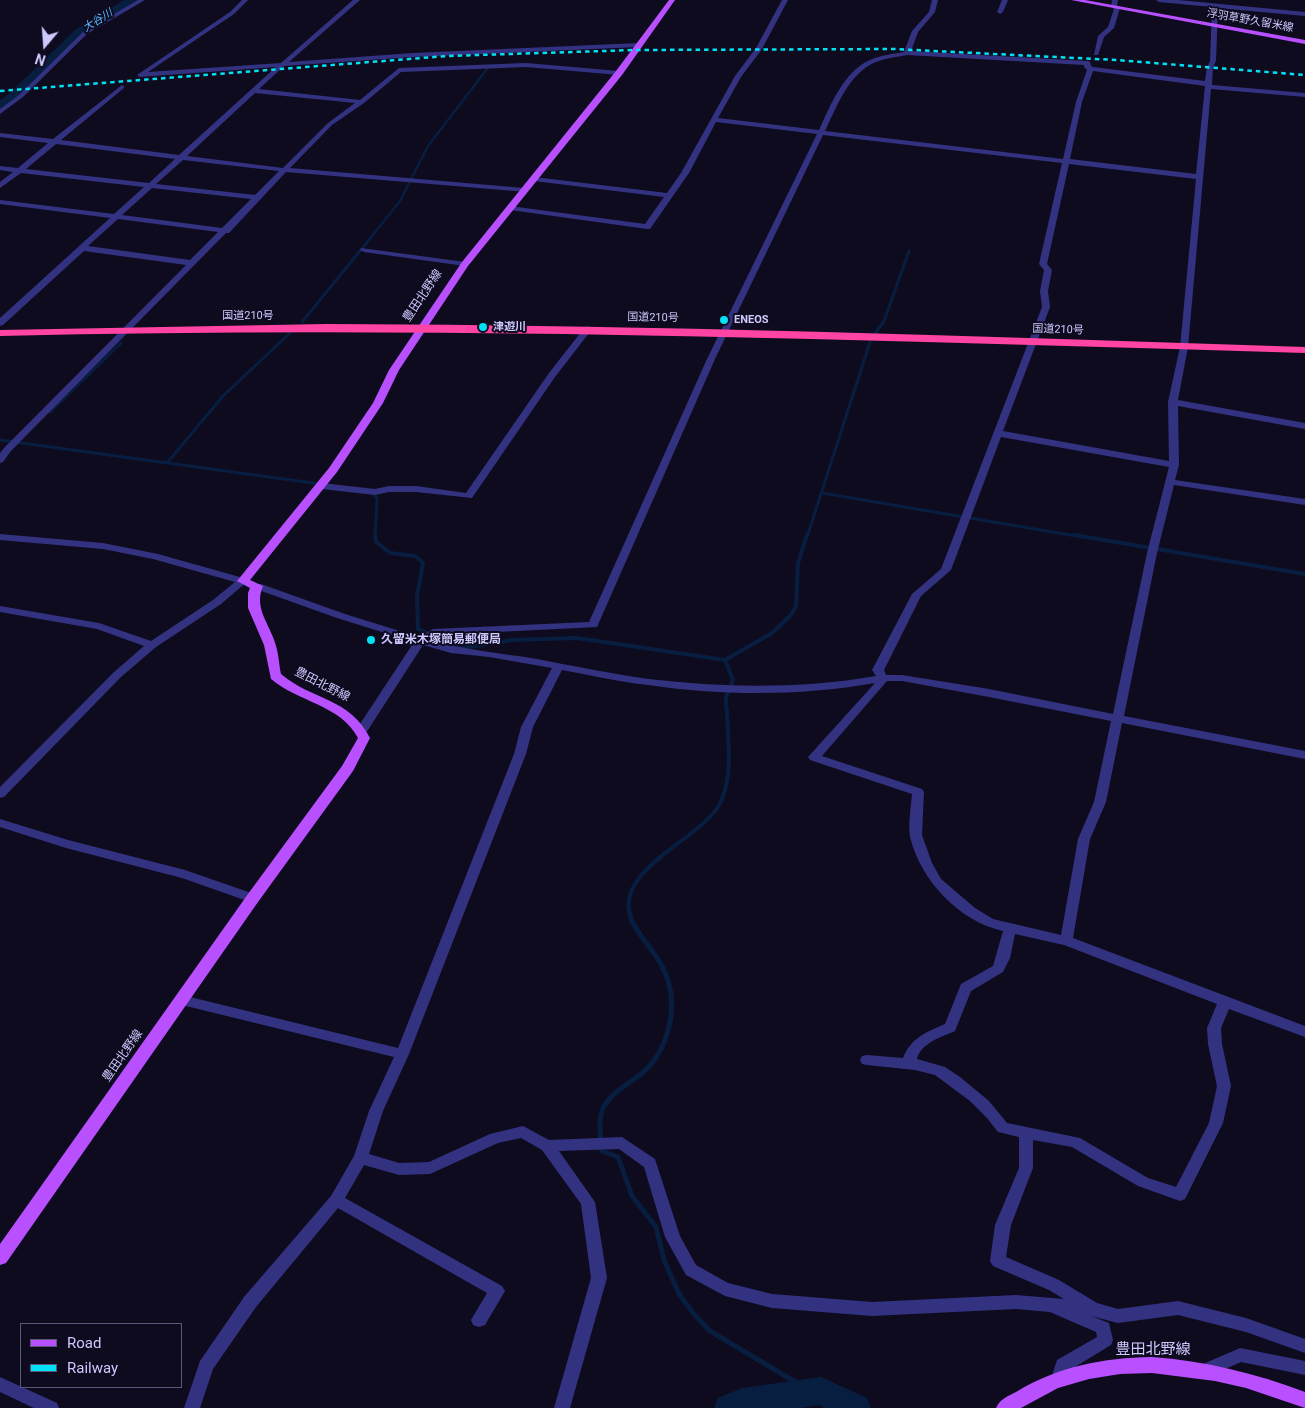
<!DOCTYPE html>
<html>
<head>
<meta charset="utf-8">
<style>
  body { margin:0 }
  #map { position:relative; width:1305px; height:1408px; overflow:hidden; background:#0e0b1f; font-family:Roboto,sans-serif }
  canvas { display:block }
  .legend { position:absolute; left:20px; top:1323px; width:162px; height:65px; box-sizing:border-box; background:#0e0b1f; border:1px solid #5a5779; margin:0; padding:6px 9px; list-style:none; font-size:15px; color:#cdc9ff }
  .legend li { display:flex; align-items:center; gap:10px; height:25px }
  .legend b { width:25px; border:1px solid #5a5779 }
  .north { position:absolute; left:20px; top:20px; width:50px; height:50px; -webkit-text-stroke:4px #0e0b1f; paint-order:stroke; rotate:198deg; font-size:14px; font-weight:700; line-height:20px; text-align:center; color:#cdc9ff }
  .north::after { content:''; display:block; margin:auto; width:18px; height:22px; background:#cdc9ff; clip-path:polygon(50% 0,100% 100%,50% 72%,0 100%) }
</style>
</head>
<body>
<div id="map">
<canvas width="1305" height="1408"></canvas>
<ul class="legend">
<li><b style="height:6px;background:#b850ff"></b>Road</li>
<li><b style="height:6px;background:#00e2f4"></b>Railway</li>
</ul>
<div class="north">N</div>
</div>
<script>
const context = document.querySelector('canvas').getContext('2d');
context.lineJoin = 'round';
function strokePath(path, color, width, dash) { context.strokeStyle = color; context.lineWidth = width; context.lineCap = dash ? 'butt' : 'round'; context.setLineDash(dash || []); context.stroke(path); }
function fillPath(path, color) { context.fillStyle = color; context.fill(path, 'evenodd'); }
function drawText(font, color, halo, rows, align = 'center') {
  context.font = font + ' Roboto,"Noto Sans JP",sans-serif'; context.lineWidth = 4; context.setLineDash([]); context.textBaseline = 'middle'; context.strokeStyle = halo; context.fillStyle = color; for (const [text, x, y, turn = 0] of rows) {
    context.save(); context.translate(x, y); context.rotate((+turn || 0) * Math.PI / 180); context.textAlign = isNaN(turn) ? turn : align; if (halo) context.strokeText(text, 0, 0); context.fillText(text, 0, 0); context.restore();
  }
}
strokePath(new Path2D(`
  M372,236L400,201L428,146L487,69`), '#081e41', 2.5);
strokePath(new Path2D(`
  M302,322L373,235
  M50,412L121,343
  M0,440L320,484
  M167,463L223,396L290,333
  M371,491L377,498L375,537
  M822,493L1082,537
  M807,537L871,339L884,321L909,251`), '#081e41', 3);
strokePath(new Path2D(`
  M375,535L376,542L390,553L415,556L423,563L417,596L418,629L456,645L469,647L513,640L577,638L725,660L772,633L791,615L796,606L798,563L807,535
  M1074,535L1305,574
  M632,920C610,873 696,841 718,807C734,780 728,742 727,713C727,708 725,703 726,698C727,692 731,686 733,680L725,660`), '#081e41', 4);
strokePath(new Path2D(`
  M631,919C642,943 662,956 669,984C677,1014 666,1054 641,1074C629,1084 612,1092 604,1106C597,1120 601,1136 602,1151L618,1157L632,1196L656,1227L664,1260L679,1294L694,1314L710,1331L792,1380L821,1391`), '#081e41', 5);
fillPath(new Path2D(`
  M124,0H138L83,36L20,99L0,110V100L10,93L75,30Z
  M821,1377L867,1398L871,1408H824L819,1405L801,1408H714L718,1398L742,1388Z`), '#081e41');
fillPath(new Path2D(`
  M138,0H145L87,34L23,97L0,114V109L19,95L83,32Z
  M242,0H248L234,14L148,72L281,63L353,0H360L289,62L413,53L639,43L642,45L639,47L413,57L284,66L259,89L360,100L399,68L526,63L619,71L622,73L619,75L526,67L401,72L364,103L332,125L290,168L524,188H527V192L286,172L229,233H226L11,451L3,462L0,463V453L5,447L186,265L84,251L3,325L0,326V318L110,218L0,204V200L114,214L144,187L21,173L0,188V182L13,172L0,170V166L18,168L48,143L0,137V133L53,139L122,85L124,86V88L61,140L179,155L276,67L140,77L137,75L230,12ZM255,93L355,103L328,123L283,168L187,156ZM56,144L175,159L149,183L26,169ZM183,160L279,171L255,195L156,184ZM152,188L251,199L222,228L122,215ZM118,219L218,232L190,260L88,246Z
  M782,0H788L762,49L741,77L718,118L819,130C830,106 844,71 870,60C881,55 893,54 904,52L912,31L929,12L932,0H938L935,12L918,32L911,51L1088,61L1090,62L1091,66L1093,67L1205,81L1207,67L1210,61L1212,7L1159,2L1156,0H1178L1305,12V16L1218,8L1216,61L1213,67L1212,85L1305,93V97L1211,89L1188,347L1178,400L1305,423V429L1178,406L1179,465L1175,480L1305,499V505L1174,485L1157,553L1124,716L1305,751V759L1122,723L1106,802L1090,839L1073,938L1305,1026V1037L1229,1009L1221,1028L1222,1044L1231,1086L1223,1123L1185,1199L1180,1201L1138,1186L1072,1147L1033,1140V1168L1011,1225L1006,1257L1059,1280L1097,1303L1118,1309L1178,1301L1246,1318L1305,1339V1353L1246,1332L1178,1315L1118,1323L1091,1316L1109,1323L1113,1340L1111,1345L1070,1370L1065,1384L1059,1386L1053,1384L1051,1379L1057,1360L1097,1337L1096,1332L1050,1312L1016,1309L872,1316L772,1308L725,1296L686,1275L665,1237L644,1167L619,1149L559,1151L595,1202L607,1278L570,1408H554L591,1278L581,1204L542,1150L521,1138L498,1143L430,1174L399,1175L364,1165L345,1198L502,1286L505,1291L485,1325L479,1327L473,1325L471,1320L487,1293L338,1208L256,1307L213,1369L200,1408H184L200,1361L244,1297L331,1196L354,1156L369,1111L394,1057L182,1005L177,1004L175,1000L177,996L182,995L398,1048L514,754L521,727L552,668L489,657L451,653L423,645L366,733H358L356,730L414,642L337,618L253,588L252,586L253,584H261L345,614L419,637L433,629L589,622L707,359L817,134L716,122L689,173L650,229H647L510,210L506,208L510,206L645,224L664,197L534,181L530,179L534,177L667,193L681,173L735,76L756,48ZM907,55L1084,65V67L1087,70L1076,102L1063,159L825,131C837,106 849,73 876,62C886,58 897,57 907,55ZM1093,71L1205,86L1196,174L1070,159L1082,102ZM823,135L1062,163L1039,264L1044,270L1040,291L1042,307L941,569L912,594L872,670L876,676C802,689 724,688 649,679C612,674 574,666 537,659C501,653 464,650 429,640L436,635L597,627L715,359ZM1069,164L1196,179L1180,347L1168,402L1169,461L1003,431L1050,307L1048,291L1052,270L1047,264ZM1001,437L1169,467L1147,553L1113,714L989,689L902,675H886L884,670L921,596L951,570ZM562,670C590,675 619,682 648,685C721,696 802,696 875,683L808,757L810,760L912,794C911,807 908,824 910,837C921,881 959,921 1003,931L993,966L961,984L945,1024C926,1032 911,1038 903,1058L867,1055L862,1056L860,1060L862,1064L867,1065L915,1070L935,1075L970,1101L987,1118L998,1132L1019,1137V1168L995,1225L990,1261L993,1266L1049,1290L1064,1299L1016,1295L872,1302L772,1294L728,1283L696,1265L680,1236L655,1159L622,1137L549,1140L523,1126L490,1134L429,1162L399,1163L369,1154L383,1111L409,1054L526,754L533,727ZM887,681H902L989,697L1111,721L1094,802L1078,839L1061,935L993,919L975,908L941,879L932,863L922,835L924,792L922,789L822,756ZM1015,934L1064,945L1217,1004L1207,1028L1208,1044L1217,1086L1209,1123L1176,1187L1148,1178L1080,1138L1007,1123L989,1101L960,1077L945,1067L917,1059C921,1043 941,1037 955,1031L971,991L1003,972L1010,958Z
  M1002,0H1008L1003,12L1000,14L997,12Z
  M1112,0H1118L1117,5L1120,8L1114,28L1104,37L1098,55H1094L1098,36L1108,27L1114,9L1111,6Z
  M361,248L465,262L469,264L465,266L364,252L360,250Z
  M588,326L592,329L555,377L472,498L416,492H389L375,495L322,489L317,486L322,483L375,489L389,486H416L466,493L549,373L585,327Z
  M0,534L103,543L158,554L247,579L248,581L221,604L156,647L121,677L4,797L0,798V787L113,673L144,646L97,629L0,612V606L99,623L151,641L213,600L235,582L153,559L103,549L0,540Z
  M0,819L68,840L185,870L257,895L259,898L257,901L253,903L182,878L66,848L0,827Z
  M1240,1348L1305,1361V1375L1241,1362L1209,1376L1203,1374L1201,1369L1203,1364Z
  M0,1377L57,1403L59,1408H34L0,1392Z`), '#333281');
fillPath(new Path2D(`
  M669,0H675L622,75L468,266L399,370L383,403L337,472L250,580L263,586C253,609 271,625 276,646C279,656 279,665 281,674C313,701 349,697 370,738L353,771L258,902L6,1263L0,1265V1244L248,894L342,766L358,738C341,705 298,702 271,679L264,645L248,608V593L250,588L237,581L329,468L373,403L389,370L462,262L616,71Z
  M1071,0H1085L1305,40V44Z
  M1152,1357C1205,1361 1255,1373 1305,1392V1408L1246,1388L1215,1381L1152,1373L1120,1374L1089,1379L1058,1388L1021,1408H996C1000,1399 1008,1396 1016,1392C1059,1366 1103,1358 1152,1357Z`), '#b850ff');
fillPath(new Path2D(`
  M326,324C653,325 979,336 1305,347V353C870,340 435,325 0,336V330Z`), '#ff44a3');
strokePath(new Path2D(`
  M0,91L447,56L635,50L894,49L1116,60L1305,75`), '#00e2f4', 2.5, [4.5, 4]);
for (const [x, y, r, color] of [
  [724,320,5,"#00e2f4"],
  [483,327,5,"#00e2f4"],
  [371,640,5,"#00e2f4"]
]) { const dot = new Path2D(); dot.arc(x, y, r, 0, 2 * Math.PI); context.fillStyle = color; context.fill(dot); strokePath(dot, '#0e0b1f', 2); }
drawText('italic 11px', '#57b6ff', '#0e0b1f', [
  ["大谷川",98,21,-32]
]);
drawText('11px', '#cdc9ff', '#0e0b1f', [
  ["浮羽草野久留米線",1250,21,10],
  ["国道210号",248,316],
  ["国道210号",653,318,1],
  ["国道210号",1058,330,2]
]);
drawText('bold 11px', '#cdc9ff', '#0e0b1f', [
  ["ENEOS",734,320],
  ["津遊川",493,327]
], 'left');
drawText('12px', '#cdc9ff', '#0e0b1f', [
  ["豊田北野線",423,296,-56],
  ["豊田北野線",322,685,27],
  ["豊田北野線",123,1056,-55]
]);
drawText('bold 12px', '#cdc9ff', '#0e0b1f', [
  ["久留米木塚簡易郵便局",381,640]
], 'left');
drawText('15px', '#cdc9ff', '#0e0b1f', [
  ["豊田北野線",1153,1350]
]);
</script>
</body>
</html>
